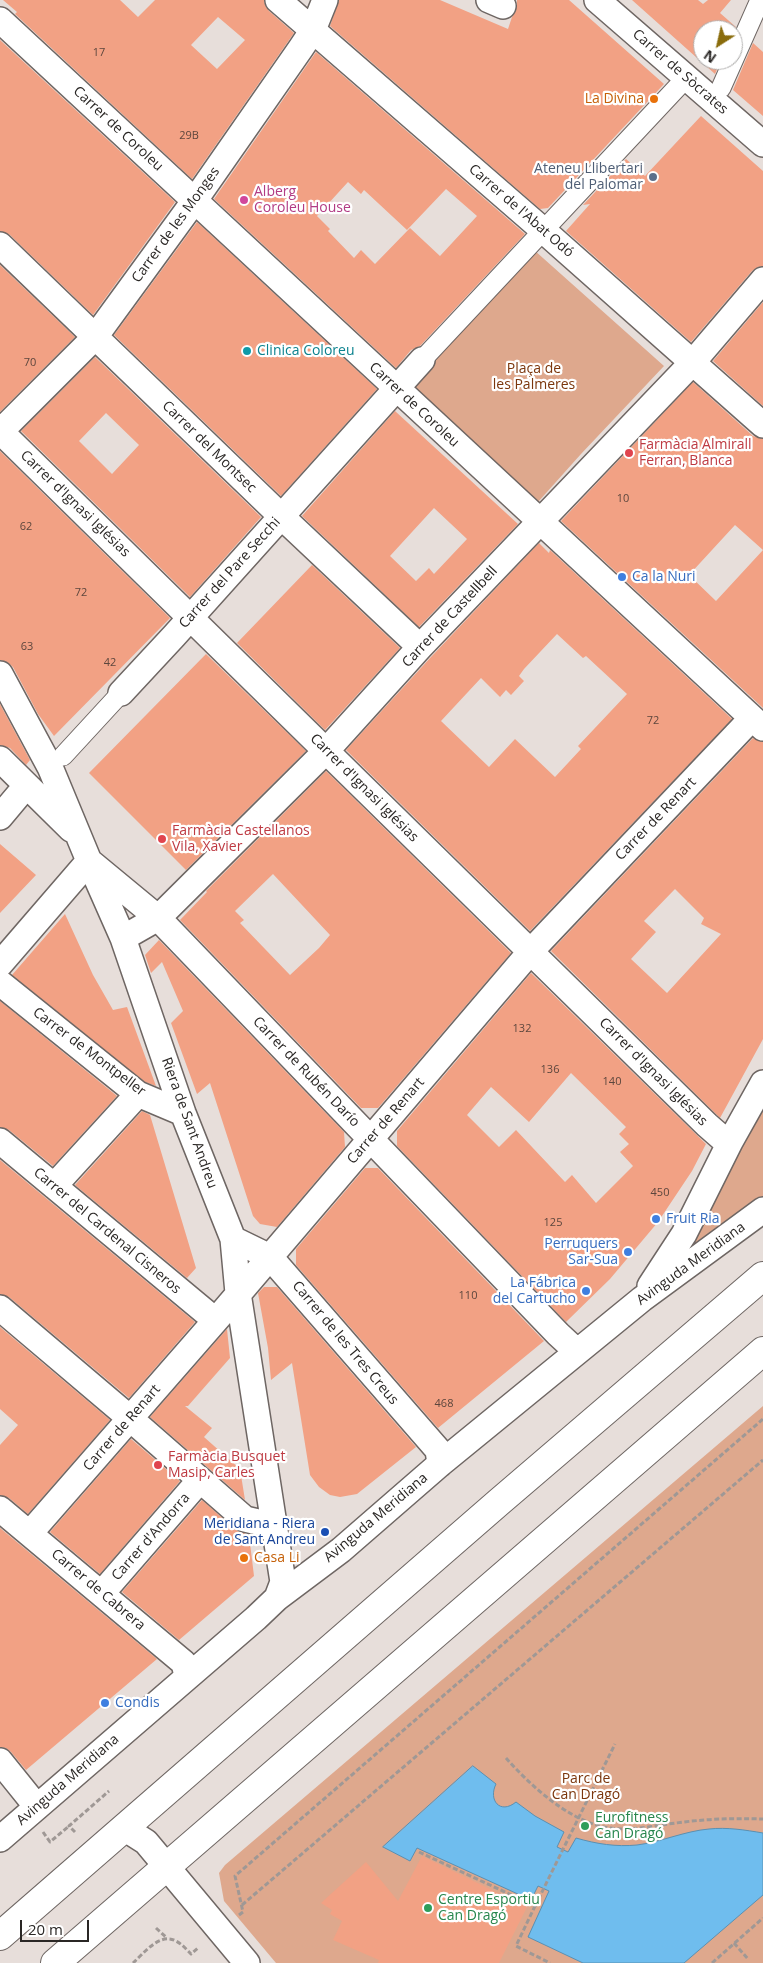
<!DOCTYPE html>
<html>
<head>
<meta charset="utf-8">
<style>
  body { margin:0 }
  #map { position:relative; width:763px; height:1963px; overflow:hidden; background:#e7deda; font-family:"Open Sans",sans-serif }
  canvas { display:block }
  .north { position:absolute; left:693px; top:20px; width:50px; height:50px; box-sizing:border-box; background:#fff; border:1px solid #aaa9a8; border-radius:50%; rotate:215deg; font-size:14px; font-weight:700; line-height:20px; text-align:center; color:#2a2725 }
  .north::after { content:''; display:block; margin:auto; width:18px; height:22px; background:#8a6c0c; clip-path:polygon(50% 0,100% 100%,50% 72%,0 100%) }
  .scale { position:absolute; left:20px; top:1920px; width:69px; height:22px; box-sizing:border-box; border:2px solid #2a2725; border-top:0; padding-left:6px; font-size:15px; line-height:18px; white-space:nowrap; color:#2a2725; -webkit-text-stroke:4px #fff; paint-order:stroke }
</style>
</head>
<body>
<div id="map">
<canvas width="763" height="1963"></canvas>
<div class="north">N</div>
<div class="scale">20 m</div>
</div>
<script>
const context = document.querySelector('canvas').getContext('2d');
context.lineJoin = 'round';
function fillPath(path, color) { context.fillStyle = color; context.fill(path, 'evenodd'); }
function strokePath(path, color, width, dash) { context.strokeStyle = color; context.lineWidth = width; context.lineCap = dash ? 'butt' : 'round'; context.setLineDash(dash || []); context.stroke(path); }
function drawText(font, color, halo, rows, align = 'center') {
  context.font = font + ' "Open Sans",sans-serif'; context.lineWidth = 4.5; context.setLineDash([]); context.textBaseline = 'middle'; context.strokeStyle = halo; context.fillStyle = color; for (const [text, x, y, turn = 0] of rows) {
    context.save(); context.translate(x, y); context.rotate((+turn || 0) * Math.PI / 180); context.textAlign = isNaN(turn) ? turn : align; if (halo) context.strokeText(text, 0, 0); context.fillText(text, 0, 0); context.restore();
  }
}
fillPath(new Path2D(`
  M534,250L664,366L581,454L538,502H530L404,388Z
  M763,1083V1210L642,1299Z
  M763,1406V1963H276L224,1901L219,1873L225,1865Z`), '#dea88d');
const water = new Path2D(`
  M473,1766L496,1784C488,1800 500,1815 516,1802L535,1816L564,1832L557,1847L568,1852L576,1838C597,1844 616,1847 637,1845C661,1842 685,1831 709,1829C727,1827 745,1830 763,1833V1895L684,1963H583L528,1937L549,1891L538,1886L531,1900L417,1848L410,1861L383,1847Z`);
fillPath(water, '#6fbdee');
strokePath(water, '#5a90b2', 1);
fillPath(new Path2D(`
  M3,0H120L138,17L155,0H264L265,5L269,11L294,33L192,179L15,14L17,12ZM218,17L245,40L217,69L191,45Z
  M339,0H440L508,29L512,17L516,11L517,0H569L664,84L548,208L540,209L330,26Z
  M632,0H698L703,4L708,0H731L720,13L736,27L733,33V30H703V60H721L715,74Z
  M0,40L175,202L93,315L10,235L0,231Z
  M753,43L763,52V116L733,90Z
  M316,52L525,234L420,346L411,350L396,368L214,199ZM348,182L361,194L364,190L407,230L446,189L477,216L440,256L410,228L375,264L361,250L354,258L328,231L330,229L317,216Z
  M701,116L763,171V266L758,267L752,271L691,342L566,231L590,204L583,205L626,159L645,176Z
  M197,222L377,389L281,496L114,335Z
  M0,265L75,337L0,412Z
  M763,302V406L713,361Z
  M95,357L261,517L190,597L21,431ZM106,413L139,445L112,474L79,441Z
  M693,382L753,436L763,439V550L735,525L689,575L716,601L763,550V708L561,521Z
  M395,411L518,524L419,627L302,516ZM434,508L467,539L434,574L429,568L416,581L390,556Z
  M0,451L170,618L54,736L38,714L13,667L7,662L0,660Z
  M539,543L549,553L550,550L732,719L530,931L346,750L431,657ZM557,634L583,658L586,656L627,694L578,746L581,749L555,777L515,739L489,767L441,721L481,678L500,697L506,690L511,695L524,681L519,676L524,669Z
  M312,565L400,648L325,730L237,643Z
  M206,654L306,751L186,870L89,773Z
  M0,704L30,760L26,765L10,748L0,745Z
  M753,738L763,742V1039L720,1118L551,951ZM675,889L704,918L701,924L721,934L667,993L631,959L656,932L644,921Z
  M326,771L511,953L378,1108H361L180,920L207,892L206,891ZM273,874L330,935L319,948L290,975L240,923L244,920L235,911Z
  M0,844L36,875L0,913Z
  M65,914L93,975L113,1010L127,1007L156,1086L145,1082L12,975Z
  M159,940L344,1132L345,1147L277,1227L260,1224L253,1216L210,1083L197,1094L171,1023L183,1011L162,962L151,973L145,955Z
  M531,973L706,1144L692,1171L658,1222L610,1279L566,1322L397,1146V1131ZM571,1073L626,1127L619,1134L629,1144L620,1152L633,1166L596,1203L572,1175L565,1182L516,1130L499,1147L467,1115L491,1087L529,1122Z
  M0,1001L117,1096L53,1166L9,1130L0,1127Z
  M142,1111L150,1115L196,1268L187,1278L75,1185Z
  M0,1160L195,1322L129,1398L9,1297L0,1294Z
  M365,1168H378L544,1341L438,1428L296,1265V1249Z
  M264,1287H277L416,1447L357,1494L340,1497L330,1495L319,1487L310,1475L292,1363L271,1380L268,1348L258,1293Z
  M0,1327L110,1420L28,1514L9,1498L0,1495V1445L18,1425L0,1409Z
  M227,1329L230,1358L188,1406H185L212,1428L204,1437L240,1469L245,1500L150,1417Z
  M131,1439L180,1481L100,1574L50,1532Z
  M202,1500L236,1530L249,1535L254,1576L179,1640L122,1592Z
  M0,1528L157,1659L26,1770L11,1752L6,1748L0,1747Z
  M422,1856L527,1907L499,1963H378L379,1960L333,1940L342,1921L330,1914L332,1910L321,1903L366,1862L398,1901Z`), '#f2a184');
const pedestrian = new Path2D(`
  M721,88L760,0
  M422,360L686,78
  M63,756L121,693`);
const minor = new Path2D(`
  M278,0L536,224L763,425
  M489,0L503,6
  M597,0L763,144
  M0,20L763,728
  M0,245L281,516L420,647
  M0,429L7,425L95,337L195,200L301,48L313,30L325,0
  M0,431L707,1125L723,1139L730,1142
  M0,674L50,767L89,861L123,938L183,1113L233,1239L238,1293L283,1582L277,1598
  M121,693L174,636L422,360
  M0,759L71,829
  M0,817L26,786
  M123,938L158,918L326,751L420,647L693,362L763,280
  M0,964L89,861L158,918L558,1334L572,1347L582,1348
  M0,983L138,1094L183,1113
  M0,1141L215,1320
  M54,1186L138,1094
  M233,1239L270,1257L438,1450L440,1464
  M650,1286L684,1234L730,1142L763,1083
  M0,1308L125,1414L245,1519L275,1526
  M0,1509L184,1663L187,1676
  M30,1533L223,1312L531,951L752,718
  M102,1593L200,1480
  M0,1761L37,1807
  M124,1828L146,1842L247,1963
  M0,1839L256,1618L277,1598L341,1550L440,1464L642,1299L763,1210`);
const primary = new Path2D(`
  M0,1936L499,1502L763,1276
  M55,1963L763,1351`);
strokePath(pedestrian, '#6e6663', 21);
strokePath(minor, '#6e6663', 28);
strokePath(primary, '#6e6663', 30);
strokePath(new Path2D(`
  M506,1758C530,1785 565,1817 600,1826C625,1833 651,1826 676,1823C705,1819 733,1818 763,1819
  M43,1832L50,1842L69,1826
  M75,1832L69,1826L109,1791
  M419,1852L535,1906L516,1946L550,1963
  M242,1905L763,1460
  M535,1906L615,1744
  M239,1915L243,1912L235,1876L763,1419
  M156,1928L167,1938
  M734,1943L748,1959
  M133,1963C144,1953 160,1932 176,1941C182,1944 187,1950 191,1954L198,1948
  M712,1963L763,1918`), '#9f9895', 3, [5, 2.5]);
strokePath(pedestrian, '#fff', 19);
strokePath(minor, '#fff', 25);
strokePath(primary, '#fff', 28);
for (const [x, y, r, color] of [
  [654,99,5,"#e8710a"],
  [653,177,5,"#5c6f8a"],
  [244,200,5,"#d1479c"],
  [247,351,5,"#0f9aa8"],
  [629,453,5,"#e0444e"],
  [622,577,5,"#3f7fe0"],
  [162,839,5,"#e0444e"],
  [656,1219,5,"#3f7fe0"],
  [628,1252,5,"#3f7fe0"],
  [586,1291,5,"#3f7fe0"],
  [158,1465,5,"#e0444e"],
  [325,1532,5,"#1a4fb4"],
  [244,1558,5,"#e8710a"],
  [105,1703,5,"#3f7fe0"],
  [585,1826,5,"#2e9e5b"],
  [428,1908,5,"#2e9e5b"]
]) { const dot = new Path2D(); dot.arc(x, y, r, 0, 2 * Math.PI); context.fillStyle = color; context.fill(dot); strokePath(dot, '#fff', 2); }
drawText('11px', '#5c463d', null, [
  ["17",99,53],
  ["29B",189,136],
  ["70",30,363],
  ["10",623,499],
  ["62",26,527],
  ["72",81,593],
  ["63",27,647],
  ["42",110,663],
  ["72",653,721],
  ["132",522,1029],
  ["136",550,1070],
  ["140",612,1082],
  ["450",660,1193],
  ["125",553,1223],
  ["110",468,1296],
  ["468",444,1404]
]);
drawText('14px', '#2a2725', '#fff', [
  ["Carrer de Sòcrates",680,72,41],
  ["Carrer de Coroleu",118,129,43],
  ["Carrer de l'Abat Odó",521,211,41],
  ["Carrer de les Monges",176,225,-54],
  ["Carrer de Coroleu",414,405,43],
  ["Carrer del Montsec",209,447,44],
  ["Carrer d'Ignasi Iglésias",75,504,44],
  ["Carrer del Pare Secchi",230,573,-48],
  ["Carrer de Castellbell",450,617,-47],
  ["Carrer d'Ignasi Iglésias",364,788,45],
  ["Carrer de Renart",656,819,-46],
  ["Carrer de Montpeller",89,1052,37],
  ["Carrer de Rubén Darío",306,1072,46],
  ["Carrer d'Ignasi Iglésias",653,1072,45],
  ["Carrer de Renart",386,1121,-49],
  ["Riera de Sant Andreu",189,1123,70],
  ["Carrer del Cardenal Cisneros",107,1231,40],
  ["Avinguda Meridiana",691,1264,-36],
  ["Carrer de les Tres Creus",345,1343,50],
  ["Carrer de Renart",122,1428,-49],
  ["Avinguda Meridiana",376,1518,-40],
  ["Carrer d'Andorra",151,1537,-49],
  ["Carrer de Cabrera",98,1590,40],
  ["Avinguda Meridiana",68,1780,-41]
]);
drawText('14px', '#c56008', '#fff', [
  ["La Divina",644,99],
  ["Casa Li",254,1558,"left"]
], 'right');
drawText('14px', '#4e5e75', '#fff', [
  ["Ateneu Llibertari",643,169],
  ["del Palomar",643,185]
], 'right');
drawText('14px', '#b23c85', '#fff', [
  ["Alberg",254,192],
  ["Coroleu House",254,208]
], 'left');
drawText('14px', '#0d838f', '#fff', [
  ["Clinica Coloreu",257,351]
], 'left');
drawText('14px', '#7b360c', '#fff', [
  ["Plaça de",534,369],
  ["les Palmeres",534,385],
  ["Parc de",586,1779],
  ["Can Dragó",586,1795]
]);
drawText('14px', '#be3a42', '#fff', [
  ["Farmàcia Almirall",639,445],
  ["Ferran, Blanca",639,461],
  ["Farmàcia Castellanos",172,831],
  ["Vila, Xavier",172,847],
  ["Farmàcia Busquet",168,1457],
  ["Masip, Carles",168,1473]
], 'left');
drawText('14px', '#366cbe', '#fff', [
  ["Ca la Nuri",632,577],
  ["Fruit Ria",666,1219],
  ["Perruquers",618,1244,"right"],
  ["Sar-Sua",618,1260,"right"],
  ["La Fábrica",576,1283,"right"],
  ["del Cartucho",576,1299,"right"],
  ["Condis",115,1703]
], 'left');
drawText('14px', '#164399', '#fff', [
  ["Meridiana - Riera",315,1524],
  ["de Sant Andreu",315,1540]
], 'right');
drawText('14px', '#27864d', '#fff', [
  ["Eurofitness",595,1818],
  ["Can Dragó",595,1834],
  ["Centre Esportiu",438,1900],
  ["Can Dragó",438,1916]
], 'left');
</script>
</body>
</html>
